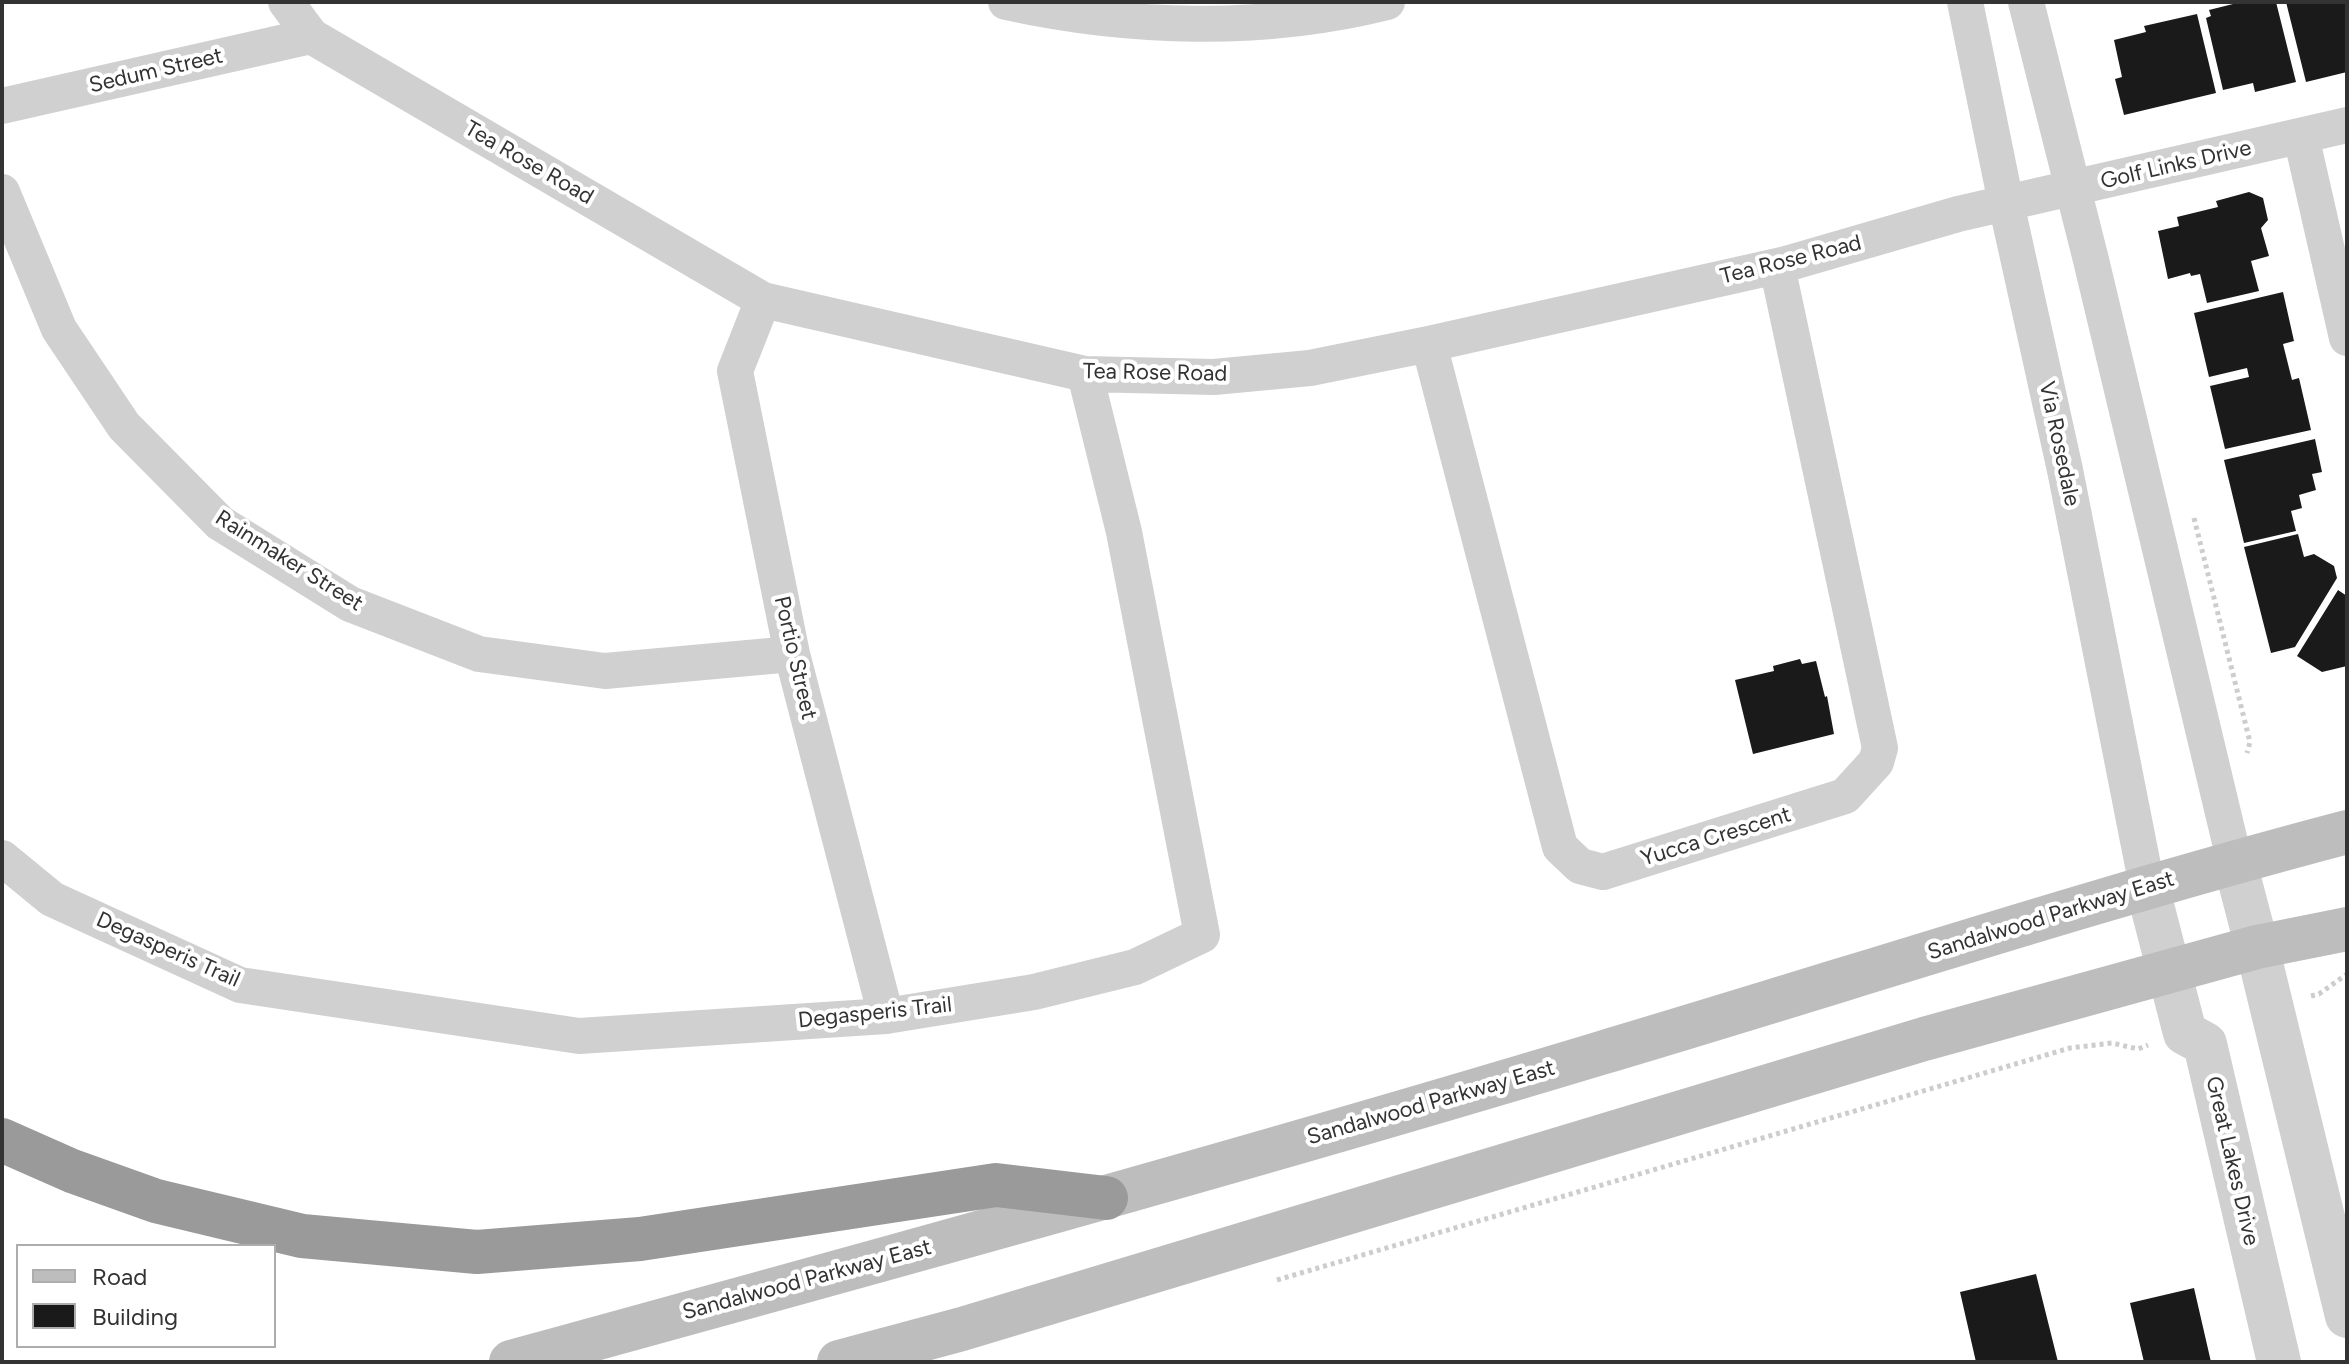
<!DOCTYPE html>
<html>
<head>
<meta charset="utf-8">
<style>
  body { margin:0 }
  #map { position:relative; width:2349px; height:1364px; overflow:hidden; background:#fff; font-family:Figtree,sans-serif }
  canvas { display:block }
  .frame { position:absolute; inset:0; border:4px solid #333; pointer-events:none }
  .legend { position:absolute; left:16px; top:1244px; width:260px; height:104px; box-sizing:border-box; background:#fff; border:2px solid #adadad; margin:0; padding:10px 14px; list-style:none; font-size:24px; color:#333 }
  .legend li { display:flex; align-items:center; gap:16px; height:40px }
  .legend b { width:40px; border:2px solid #adadad }
</style>
</head>
<body>
<div id="map">
<canvas width="2349" height="1364"></canvas>
<div class="frame"></div>
<ul class="legend">
<li><b style="height:10px;background:#bdbdbd"></b>Road</li>
<li><b style="height:22px;background:#1a1a1a"></b>Building</li>
</ul>
</div>
<script>
const context = document.querySelector('canvas').getContext('2d');
context.lineJoin = 'round';
function fillPath(path, color) { context.fillStyle = color; context.fill(path, 'evenodd'); }
function strokePath(path, color, width, dash) { context.strokeStyle = color; context.lineWidth = width; context.lineCap = dash ? 'butt' : 'round'; context.setLineDash(dash || []); context.stroke(path); }
function drawText(font, color, halo, rows, align = 'center') {
  context.font = font + ' Figtree,sans-serif'; context.lineWidth = 8; context.setLineDash([]); context.textBaseline = 'middle'; context.strokeStyle = halo; context.fillStyle = color; for (const [text, x, y, turn = 0] of rows) {
    context.save(); context.translate(x, y); context.rotate((+turn || 0) * Math.PI / 180); context.textAlign = isNaN(turn) ? turn : align; if (halo) context.strokeText(text, 0, 0); context.fillText(text, 0, 0); context.restore();
  }
}
fillPath(new Path2D(`
  M2241,2H2276L2296,82L2255,92L2253,83L2223,90L2206,18L2211,16L2209,10Z
  M2286,2H2347V72L2306,82Z
  M2197,14L2216,93L2124,115L2115,79L2122,77L2114,40L2146,32L2144,26Z
  M2249,192L2263,198L2268,220L2261,228L2269,256L2251,261L2259,291L2207,303L2200,274L2191,276L2190,273L2168,279L2158,231L2179,226L2177,217L2218,207L2216,201Z
  M2283,292L2294,341L2283,344L2292,380L2299,378L2311,430L2225,449L2210,386L2249,377L2247,368L2209,377L2194,313Z
  M2315,439L2322,472L2312,474L2316,490L2299,495L2302,508L2291,511L2296,531L2244,543L2224,460Z
  M2298,534L2304,557L2314,554L2334,566L2337,578L2295,647L2271,653L2244,547Z
  M2338,590L2347,596V666L2322,672L2297,656Z
  M1800,659L1802,664L1816,661L1825,697L1827,696L1834,734L1753,754L1735,680L1774,671L1773,666Z
  M2036,1274L2058,1362H1976L1960,1292Z
  M2194,1288L2211,1362H2144L2130,1303Z`), '#1a1a1a');
strokePath(new Path2D(`
  M2194,518L2250,742L2247,753
  M2311,996L2319,994L2347,974
  M1277,1280L2070,1048L2112,1043L2138,1049L2148,1045`), '#cdcdcd', 5, [4, 4]);
strokePath(new Path2D(`
  M286,2L311,36L763,300L1085,374L1214,377L1310,368L1429,344L1786,264L1958,214L2347,125
  M1006,2C1129,29 1263,33 1387,2
  M1965,2L2006,203L2065,470L2147,886
  M2026,2L2091,260L2235,863
  M2,106L311,36
  M2301,136L2347,338
  M2,192L59,329L124,426L220,523L350,604L479,654L605,671L792,654
  M763,300L735,371L792,654L886,1016
  M1429,344L1560,847L1580,866L1603,872L1845,796L1876,762L1880,748L1777,266
  M2,858L52,899L240,985L579,1036L886,1016L1034,992L1135,967L1202,935L1124,532L1085,374`), '#d0d0d0', 36);
strokePath(new Path2D(`
  M2235,863L2257,947L2347,1316
  M2147,886L2185,1033L2205,1044L2279,1362`), '#d0d0d0', 44);
strokePath(new Path2D(`
  M511,1362C875,1262 1239,1162 1601,1053C1850,979 2096,898 2347,832
  M839,1362L962,1329L1924,1039L2257,947L2347,929`), '#bdbdbd', 44);
strokePath(new Path2D(`
  M2,1140L72,1171L156,1201L302,1236L477,1252L640,1239L996,1185L1106,1198`), '#9a9a9a', 44);
drawText('22px', '#333', '#fff', [
  ["Sedum Street",156,71,-13],
  ["Tea Rose Road",529,163,30],
  ["Golf Links Drive",2176,165,-13],
  ["Tea Rose Road",1791,260,-14],
  ["Tea Rose Road",1155,373,1],
  ["Via Rosedale",2059,444,78],
  ["Rainmaker Street",289,561,32],
  ["Portio Street",795,658,77],
  ["Yucca Crescent",1716,837,-17],
  ["Sandalwood Parkway East",2051,916,-17],
  ["Degasperis Trail",168,950,24],
  ["Degasperis Trail",875,1013,-6],
  ["Sandalwood Parkway East",1431,1103,-16],
  ["Great Lakes Drive",2232,1161,77],
  ["Sandalwood Parkway East",807,1280,-15]
]);
</script>
</body>
</html>
